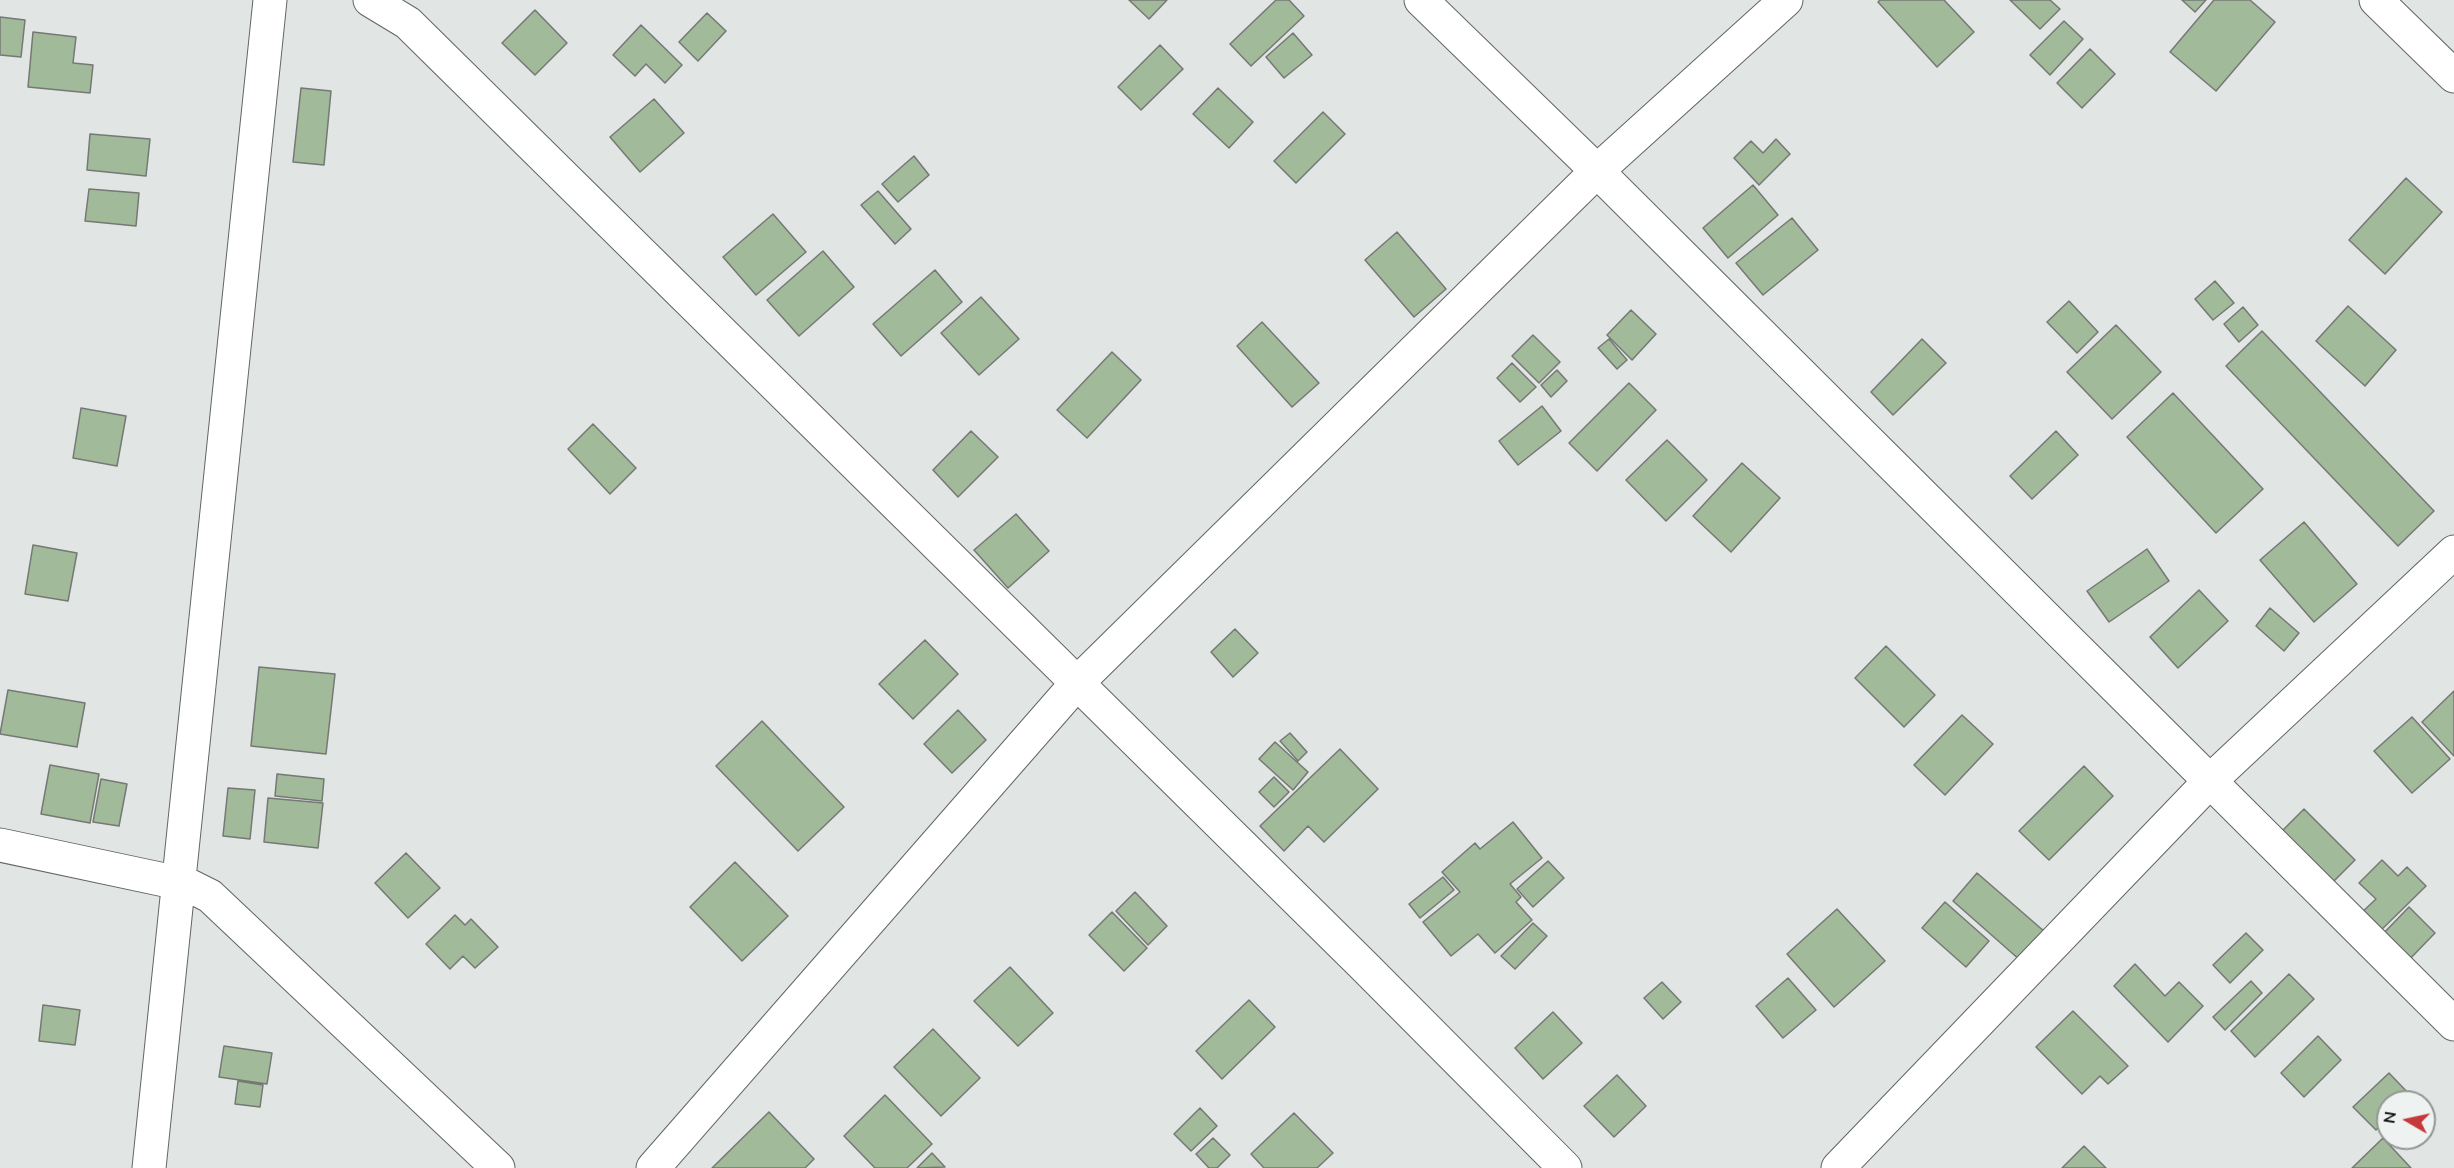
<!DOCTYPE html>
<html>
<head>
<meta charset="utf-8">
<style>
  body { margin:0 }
  #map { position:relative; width:2454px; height:1168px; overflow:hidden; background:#e1e5e3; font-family:"Nunito Sans",sans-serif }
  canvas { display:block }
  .north { position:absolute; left:2376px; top:1090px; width:60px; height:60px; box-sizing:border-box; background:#eef2f0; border:2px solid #949796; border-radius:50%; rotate:279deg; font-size:16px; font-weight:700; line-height:24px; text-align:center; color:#0e0f0f }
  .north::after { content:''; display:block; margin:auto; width:21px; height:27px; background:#c7383b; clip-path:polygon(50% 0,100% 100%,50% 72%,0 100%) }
</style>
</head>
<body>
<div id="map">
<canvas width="2454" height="1168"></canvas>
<div class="north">N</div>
</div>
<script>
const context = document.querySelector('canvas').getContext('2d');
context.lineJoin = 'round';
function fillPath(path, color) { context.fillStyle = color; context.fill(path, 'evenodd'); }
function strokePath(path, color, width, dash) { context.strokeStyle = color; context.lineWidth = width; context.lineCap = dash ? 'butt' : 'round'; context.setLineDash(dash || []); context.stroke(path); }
const building = new Path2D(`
  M1129,0H1167L1149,19Z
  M1276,0H1289L1304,16L1251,66L1230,44Z
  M1880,0H1944L1974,32L1937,67L1878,2Z
  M2010,0H2050L2060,9L2040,29Z
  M2182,0H2206L2195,12Z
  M2214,0H2250L2275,22L2216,91L2170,52Z
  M535,10L567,43L535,75L502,43Z
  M707,13L726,31L698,61L679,42Z
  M0,17L25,20L21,57L0,55Z
  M2064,21L2083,39L2050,75L2030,55Z
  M641,25L682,65L665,83L646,64L635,76L613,55Z
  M33,32L76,37L73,63L93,65L90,93L28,87Z
  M1293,33L1312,55L1284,78L1266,57Z
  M1160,45L1183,69L1141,110L1118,87Z
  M2090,49L2115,74L2082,108L2057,83Z
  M301,88L331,91L324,165L293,162Z
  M1218,88L1253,122L1229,148L1193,114Z
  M654,99L684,133L640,172L610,137Z
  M1323,112L1345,134L1296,183L1274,161Z
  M90,134L150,139L146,176L87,170Z
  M1776,139L1790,154L1759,185L1734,158L1751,141L1763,153Z
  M914,156L929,175L898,202L882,184Z
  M2406,178L2442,212L2385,274L2349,240Z
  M1753,185L1778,215L1728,258L1703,228Z
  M89,189L139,193L136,226L85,221Z
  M878,191L911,229L895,244L861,205Z
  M773,214L806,252L756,295L723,257Z
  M1792,218L1818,250L1763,295L1736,263Z
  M1397,232L1446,289L1414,317L1365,260Z
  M823,251L854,287L799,336L767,300Z
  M935,270L962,302L901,356L873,324Z
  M2215,281L2234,303L2213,320L2195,299Z
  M981,297L1019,339L979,375L941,333Z
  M2069,301L2098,332L2077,353L2047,322Z
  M2348,306L2396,350L2365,386L2316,341Z
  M2243,307L2258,325L2239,342L2224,324Z
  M1631,310L1656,334L1632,360L1607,335Z
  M1262,322L1319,383L1292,407L1237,346Z
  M2116,325L2161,372L2112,419L2067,372Z
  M2262,331L2434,511L2398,546L2226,366Z
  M1533,335L1560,362L1539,383L1512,356Z
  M1609,339L1627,360L1617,369L1598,348Z
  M1922,339L1946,363L1893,415L1871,392Z
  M1112,352L1141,380L1087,438L1057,410Z
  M1512,363L1536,387L1520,402L1497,378Z
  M1557,370L1567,381L1551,397L1541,385Z
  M1629,383L1656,410L1597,471L1569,443Z
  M2173,393L2263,489L2216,533L2127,437Z
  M1542,406L1561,431L1518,465L1499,441Z
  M81,408L126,416L117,466L73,458Z
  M593,424L636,468L610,494L568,449Z
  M971,431L998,457L958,497L933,470Z
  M2056,431L2078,455L2032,499L2010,476Z
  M1667,440L1707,480L1666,521L1626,480Z
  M1742,463L1780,498L1731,552L1693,516Z
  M1016,514L1049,551L1008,588L974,550Z
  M2304,522L2357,584L2314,622L2260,560Z
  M33,545L77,553L68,601L25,594Z
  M2147,549L2169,581L2109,622L2087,591Z
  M2199,590L2228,621L2178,668L2150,637Z
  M2270,608L2299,633L2284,651L2256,626Z
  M1235,629L1258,653L1233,677L1211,652Z
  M925,640L958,674L913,719L879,684Z
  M1886,646L1935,695L1904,727L1855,678Z
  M259,667L335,674L326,754L251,746Z
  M8,690L85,703L77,747L0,734Z
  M2454,691V756L2422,722Z
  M958,710L986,740L952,773L924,744Z
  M1962,715L1993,744L1945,795L1914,765Z
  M2412,717L2450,759L2412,793L2374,751Z
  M762,721L844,807L798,851L716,766Z
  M1290,733L1307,752L1298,761L1280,741Z
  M1275,742L1308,772L1293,790L1259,759Z
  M1340,749L1378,789L1324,842L1308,826L1284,851L1260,826Z
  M50,765L99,774L90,823L41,814Z
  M2084,766L2113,796L2049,860L2019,831Z
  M277,774L324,779L322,801L275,796Z
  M1274,777L1289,792L1274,807L1259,792Z
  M101,779L127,784L119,826L93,822Z
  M228,788L255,790L250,839L223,836Z
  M268,798L323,803L318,848L264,842Z
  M2304,809L2355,860L2327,888L2276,837Z
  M1513,822L1542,858L1510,884L1521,897L1516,902L1532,920L1495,953L1478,934L1451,956L1423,922L1460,892L1442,872L1475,843L1480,849Z
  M406,853L440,888L408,918L375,883Z
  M2382,860L2398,876L2407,867L2426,886L2375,936L2357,917L2376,899L2359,883Z
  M1548,861L1564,878L1533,907L1517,889Z
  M735,862L788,916L742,961L690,907Z
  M1977,873L2045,932L2021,961L1953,901Z
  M1443,877L1454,890L1420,918L1409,904Z
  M1135,892L1167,926L1148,945L1116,911Z
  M1945,902L1989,941L1966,967L1922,928Z
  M2409,907L2435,933L2404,965L2379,938Z
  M1837,909L1885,961L1834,1007L1787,954Z
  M1112,912L1147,948L1124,971L1089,935Z
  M455,915L465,925L471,919L498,947L475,968L463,956L450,969L426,944Z
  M1533,923L1547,936L1515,969L1501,956Z
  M2246,933L2263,950L2230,983L2213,965Z
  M2135,964L2165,996L2179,982L2203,1006L2168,1042L2114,986Z
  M1010,967L1053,1013L1018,1046L974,1001Z
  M2289,974L2314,999L2255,1057L2231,1031Z
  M1788,978L1816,1010L1783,1038L1756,1006Z
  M2251,981L2262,993L2225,1030L2213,1017Z
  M1662,982L1681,1002L1663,1019L1644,998Z
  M1249,1000L1275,1027L1222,1079L1196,1051Z
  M43,1005L80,1010L75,1045L39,1041Z
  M2073,1011L2128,1066L2108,1084L2100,1076L2082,1094L2036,1047Z
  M1553,1012L1582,1043L1543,1079L1515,1048Z
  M933,1029L980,1078L941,1116L894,1067Z
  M2318,1036L2341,1060L2304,1097L2281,1073Z
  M224,1046L272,1053L267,1084L219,1077Z
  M2389,1073L2411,1096L2405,1102H2388V1119L2376,1130L2353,1107Z
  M1617,1075L1646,1106L1614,1137L1584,1106Z
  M238,1081L263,1085L260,1107L235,1104Z
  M885,1095L932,1144L907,1168H875L844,1136Z
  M1200,1108L1217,1126L1191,1151L1174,1134Z
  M769,1112L814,1159L805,1168H712Z
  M1294,1113L1333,1153L1317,1168H1264L1251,1154Z
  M1213,1138L1230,1155L1217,1168H1209L1196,1154Z
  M2383,1138L2411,1168H2352Z
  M2084,1146L2106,1168H2062Z
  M932,1153L945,1167L917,1168Z`);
fillPath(building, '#a1ba99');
strokePath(building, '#767875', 1.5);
const minor = new Path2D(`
  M370,0L408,23L1363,965L1565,1168
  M1421,0L1597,171L2454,1024
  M2376,0L2454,76
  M0,845L188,885L210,896L498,1168
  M149,1168L270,0
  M653,1168L1077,683L1597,171L1786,0
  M1838,1168L2211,780L2454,552`);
strokePath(minor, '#616563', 35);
strokePath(minor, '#fff', 33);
</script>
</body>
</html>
